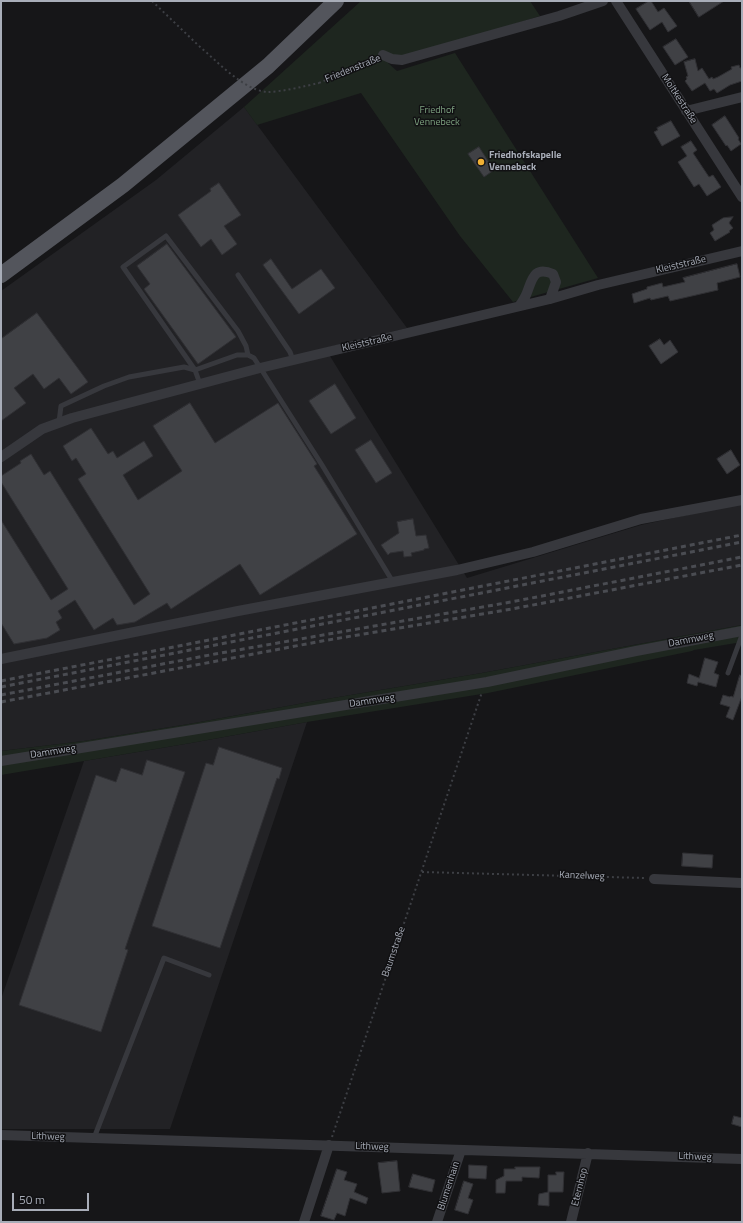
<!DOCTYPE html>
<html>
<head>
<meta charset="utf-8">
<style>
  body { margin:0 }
  #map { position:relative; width:743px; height:1223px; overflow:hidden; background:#161618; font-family:"Titillium Web",sans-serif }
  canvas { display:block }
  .frame { position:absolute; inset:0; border:2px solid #a8adb8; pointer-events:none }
  .scale { position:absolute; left:12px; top:1193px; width:77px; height:18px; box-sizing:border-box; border:2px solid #a8adb8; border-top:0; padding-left:5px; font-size:12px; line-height:14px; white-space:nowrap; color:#a8adb8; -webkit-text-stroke:3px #111113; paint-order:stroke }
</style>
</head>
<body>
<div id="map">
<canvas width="743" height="1223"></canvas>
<div class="frame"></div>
<div class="scale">50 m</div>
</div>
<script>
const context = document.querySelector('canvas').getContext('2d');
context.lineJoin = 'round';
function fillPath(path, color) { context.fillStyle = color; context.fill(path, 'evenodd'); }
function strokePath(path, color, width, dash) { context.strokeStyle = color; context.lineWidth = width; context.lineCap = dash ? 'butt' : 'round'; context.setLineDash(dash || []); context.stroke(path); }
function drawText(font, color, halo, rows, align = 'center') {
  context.font = font + ' "Titillium Web",sans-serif'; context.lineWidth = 3; context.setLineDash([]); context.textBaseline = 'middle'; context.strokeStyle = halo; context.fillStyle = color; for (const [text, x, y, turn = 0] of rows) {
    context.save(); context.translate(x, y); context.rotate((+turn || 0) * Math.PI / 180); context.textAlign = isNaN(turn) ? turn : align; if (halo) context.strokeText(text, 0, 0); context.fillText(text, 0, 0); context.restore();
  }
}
fillPath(new Path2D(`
  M244,107L407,328L325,348L467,578L641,525L742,503V625L482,673L315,701L189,724L84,741L1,751V291L156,180Z
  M307,722L170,1129H1V999L84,761L191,743Z`), '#222225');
fillPath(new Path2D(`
  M361,1H530L540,16L388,63L397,71L455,53L598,278L513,302L460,236L361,93L257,125L244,107Z
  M742,625V642L694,650L692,651L488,693L307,722L191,743L1,775V751L84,741L189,724L315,701L482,673Z`), '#1e261f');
const building = new Path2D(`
  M649,1H651L658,12L664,8L677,26L668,32L662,22L650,30L636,9Z
  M689,1H724L699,17Z
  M676,39L688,57L675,65L663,47Z
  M695,59L698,71L702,68L709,79L712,77L713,79L718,77L732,69L731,67L739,65L740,68H742V81L730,85L717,93L714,89L710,91L705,83L692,91L685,81L687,79L686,77L688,76L684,62Z
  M725,116L739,138L738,139L741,144L731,151L727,145L726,146L712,125Z
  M671,121L680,136L662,146L654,132L658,130L657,128Z
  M691,141L697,150L693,153L709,177L713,175L721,187L707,196L699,184L694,187L678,162L687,156L681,147Z
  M479,147L494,170L484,177L468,154Z
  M219,183L241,215L224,226L237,244L222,255L211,239L201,247L178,215L211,191L210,189Z
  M733,217L729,223L733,228L729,231L730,232L715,241L710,233L714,230L712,225L723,218Z
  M167,244L236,337L198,364L144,289L150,284L137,266Z
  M271,259L292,289L321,269L335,288L299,314L263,265Z
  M737,264L740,277L717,283L718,290L670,301L668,296L651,300L650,298L634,303L632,294L647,289V287L662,283L663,287L685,282L683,278Z
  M37,313L88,382L71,394L59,378L44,389L33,374L14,388L26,403L1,421V339Z
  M660,339L664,345L670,340L678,352L661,364L649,346Z
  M335,384L356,418L331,434L309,401Z
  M190,403L215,443L278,403L317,464L314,466L357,534L260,595L240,564L171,609L167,603L135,622L117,625L113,618L94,630L75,600L58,611L62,618L56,622L60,630L47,638L14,644L1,623V520L51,600L68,589L1,482V476L21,463L20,461L31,454L44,475L50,471L134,605L150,594L78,479L86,474L76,458L72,461L63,446L91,428L108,454L113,451L117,458L144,441L153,456L123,475L138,500L182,471L153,426Z
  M371,440L392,473L376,483L355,450Z
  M731,450L740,465L727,474L717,459Z
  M413,519L416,536L426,535L429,548L424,549V550L411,553L412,556L404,557L403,551L390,553L388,555L381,545L399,533L397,522Z
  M705,658L718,662L714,673L719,675L716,687L698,682L697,686L687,683L689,674L699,678Z
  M740,675L742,676V696L733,720L726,717L730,707L720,704L723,695L730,697L731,696L733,697Z
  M219,747L282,768L279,779L277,778L220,948L152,926L206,763L213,765Z
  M147,760L185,772L125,949L128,950L101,1032L19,1005L96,775L116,782L121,768L142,775Z
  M683,853L713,855L712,868L682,866Z
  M734,1116L742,1118V1127L732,1124Z
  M397,1161L400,1191L382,1193L378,1163Z
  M469,1165L487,1166L486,1179L469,1178Z
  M515,1167H540L539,1178L522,1177V1181H506L505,1193H496V1180L504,1176V1169H515Z
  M337,1169L347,1172L344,1180L357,1184L354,1192L368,1198L366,1204L350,1198L345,1216L337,1213L334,1220L321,1216Z
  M556,1172H564L563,1192H549V1206L538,1205L539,1194L548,1192V1175H556Z
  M413,1174L435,1180L432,1192L409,1187Z
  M464,1181L473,1184L468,1198L473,1200L468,1214L455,1210Z`);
fillPath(building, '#404145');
strokePath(building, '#303034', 1);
strokePath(new Path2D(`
  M152,1L199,46
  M319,83L374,59
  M422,872L645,878
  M332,1137L482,692`), '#3d3f44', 2, [2, 3]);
strokePath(new Path2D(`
  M238,275L290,352L293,360
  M248,355L246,346L238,331L166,236L123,267L195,370L237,355H248L254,358L322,465L393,582
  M59,422L61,406L104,386L129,377L184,367L195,370L200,384
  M728,673L742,635
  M94,1138L164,958L209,975`), '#37383d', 5);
strokePath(new Path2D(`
  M616,1L742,197
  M383,55L392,59L402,60L559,16L603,1
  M686,111L742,97
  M519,306C522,303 524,299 526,295C532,281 533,265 553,274L556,282L550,299
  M1,457L42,429L72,418L260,368L550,299L598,285L742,251
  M1,659L238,611L457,570L533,552L641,519L742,500
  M1,761L487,682L636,651L742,631
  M654,879L742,883
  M1,1135L742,1159
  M304,1222L329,1145
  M437,1222L461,1150
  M571,1222L588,1153`), '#37383d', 10);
strokePath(new Path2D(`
  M1,275L123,185L268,66L336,1`), '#53555c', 16);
strokePath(new Path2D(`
  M1,681L742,535
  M1,687L742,542
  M1,695L215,654L511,602L742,557
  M1,702L322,641L512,609L742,565`), '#4a4c52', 3, [5, 4]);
strokePath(new Path2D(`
  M199,46C217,61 243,90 267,92C282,92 305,86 319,83`), '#3d3f44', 2, [2, 3]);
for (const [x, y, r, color] of [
  [481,162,4,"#f2b134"]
]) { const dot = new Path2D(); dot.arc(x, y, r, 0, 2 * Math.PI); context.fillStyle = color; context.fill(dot); strokePath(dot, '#111113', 1.5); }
drawText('10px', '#a8adb8', '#111113', [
  ["Friedenstraße",353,69,-22],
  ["Moltkestraße",679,99,57],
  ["Kleiststraße",681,265,-13],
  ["Kleiststraße",367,343,-13],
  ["Dammweg",691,640,-11],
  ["Dammweg",372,701,-9],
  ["Dammweg",53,752,-9],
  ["Kanzelweg",582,876,2],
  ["Baumstraße",394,952,-71],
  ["Lithweg",48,1137,2],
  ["Lithweg",372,1147,2],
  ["Lithweg",695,1157,2],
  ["Blumenhain",449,1186,-72],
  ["Eternhop",580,1187,-76]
]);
drawText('10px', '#7fa381', '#111113', [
  ["Friedhof",437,111],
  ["Vennebeck",437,123]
]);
drawText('bold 10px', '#a8adb8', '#111113', [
  ["Friedhofskapelle",489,156],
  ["Vennebeck",489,168]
], 'left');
</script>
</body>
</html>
